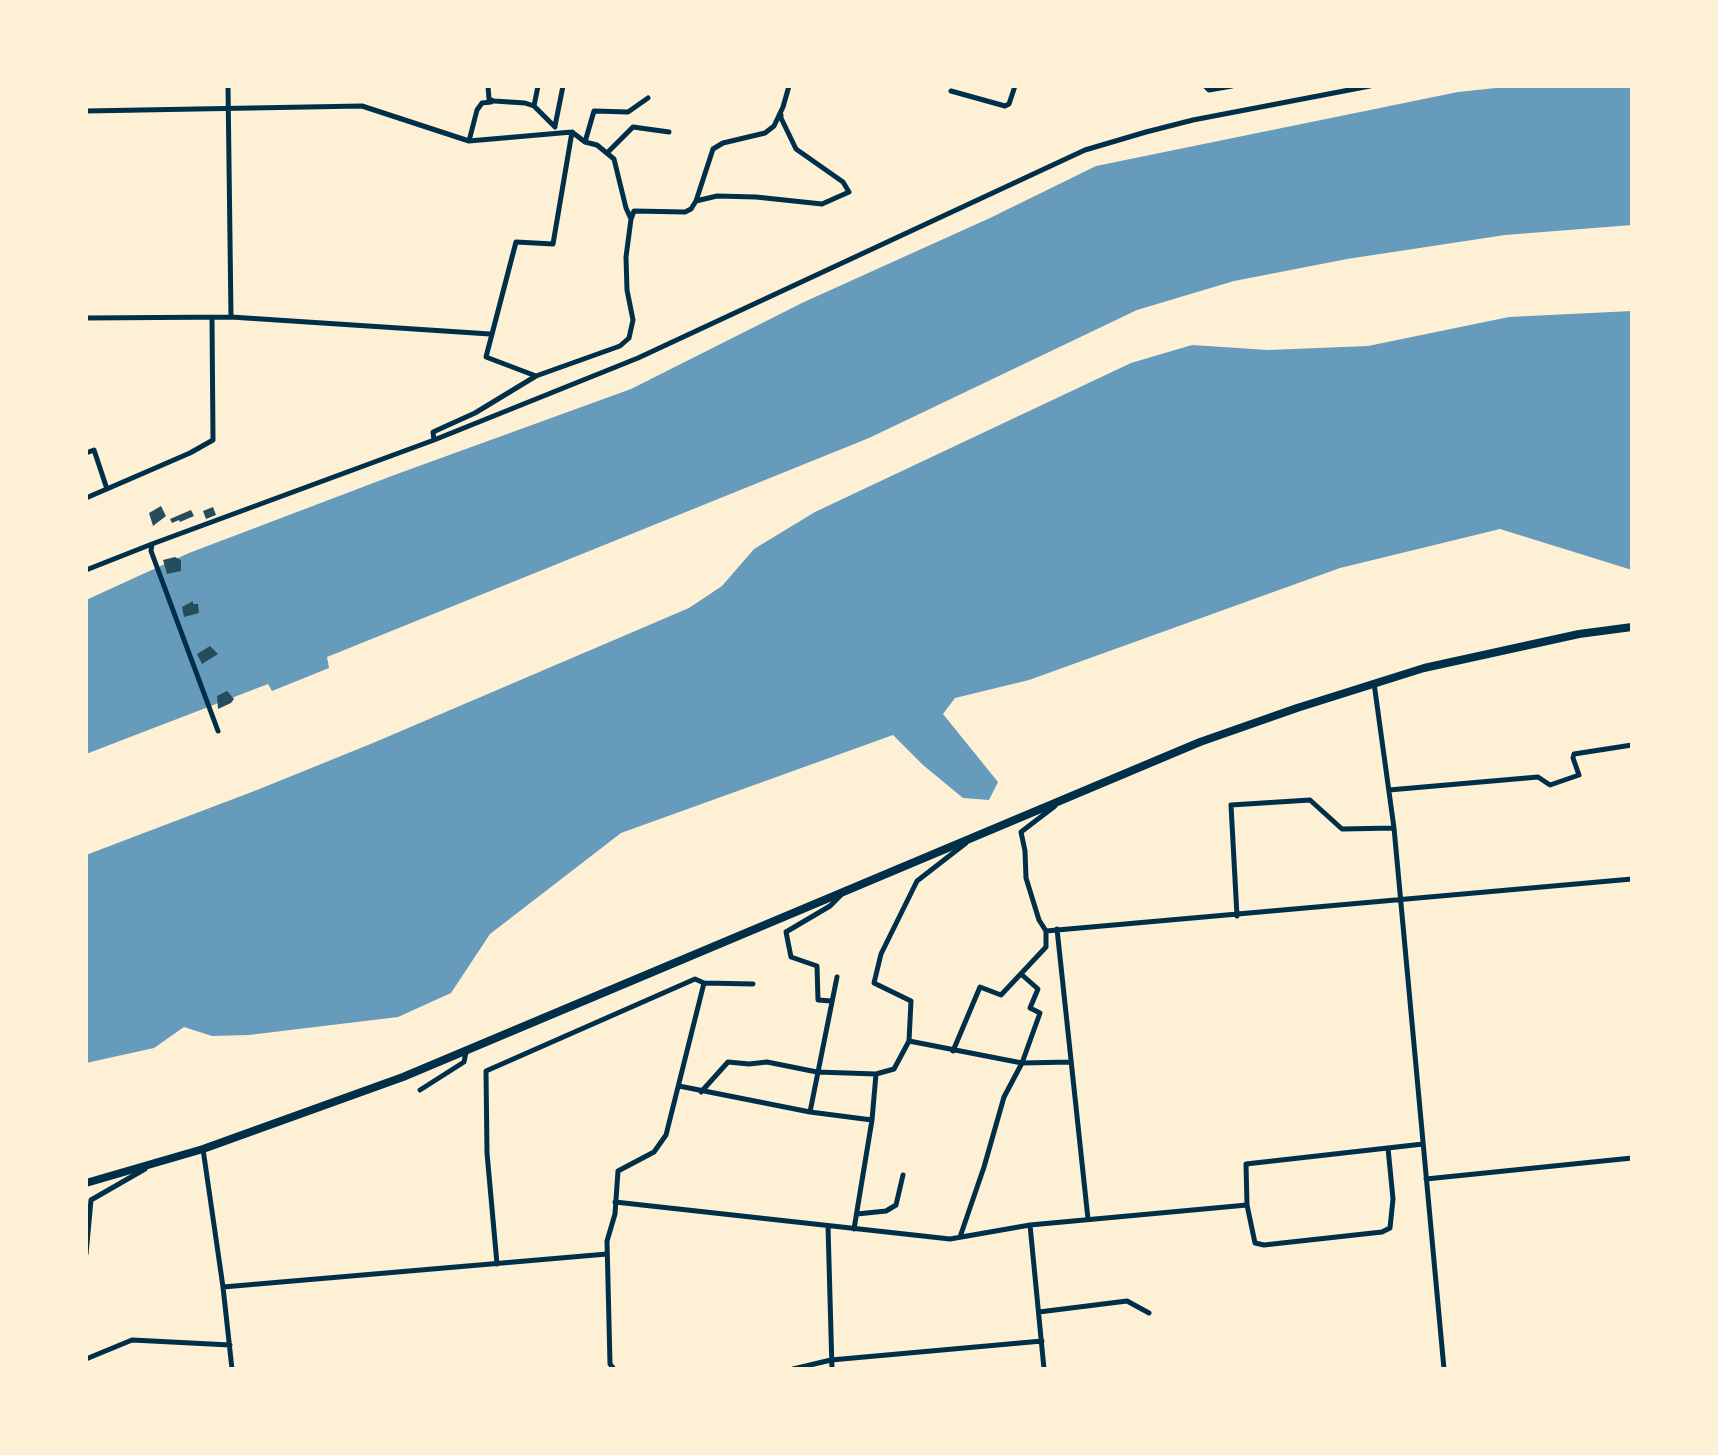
<!DOCTYPE html>
<style>
body{margin:0}
#map{position:relative;width:1718px;height:1455px;overflow:hidden;background:#fdf0d5;font-family:Manrope,sans-serif}
canvas{display:block}
.frame{position:absolute;inset:0;border:88px solid #fdf0d5;pointer-events:none}
</style>
<div id="map">
<canvas width="1718" height="1455"></canvas>
<div class="frame"></div>
</div>
<script>
const context = document.querySelector('canvas').getContext('2d');
context.lineJoin = 'round';
function fillPath(path, color) {
  context.fillStyle = color;
  context.fill(path, 'evenodd');
}
function poly(rows) {
  const path = new Path2D();
  for (const r of rows) {
    path.moveTo(r[0], r[1]);
    for (let i = 2; i < r.length; i += 2) path.lineTo(r[i], r[i + 1]);
  }
  return path;
}
function trace(path, color, width, dash) {
  context.strokeStyle = color;
  context.lineWidth = width;
  context.lineCap = dash ? 'butt' : 'round';
  context.setLineDash(dash || []);
  context.stroke(path);
}
fillPath(poly([
 [1515,86,1632,86,1632,225,1505,235,1347,259,1234,281,1137,310,869,438,327,657,329,668,272,691,268,684,86,754,86,600,189,553,397,474,631,389,804,302,990,218,1096,166,1458,92],
 [1632,311,1632,570,1500,529,1340,568,1029,680,955,698,943,714,998,782,989,800,963,798,923,765,893,735,621,833,490,934,451,993,398,1017,249,1035,212,1036,184,1027,154,1048,86,1063,86,855,257,790,373,743,689,608,722,586,754,549,815,512,1131,363,1192,345,1268,350,1368,346,1509,317]
]), '#669bbc');
fillPath(poly([
 [161,506,166,516,153,526,149,513],
 [213,507,216,515,206,519,203,511],
 [191,510,194,516,180,522,179,520,172,523,170,519],
 [175,557,181,560,181,571,167,574,163,560],
 [193,601,193,604,198,604,199,613,184,617,182,607],
 [210,646,218,654,202,664,197,654],
 [227,691,234,699,231,703,218,709,217,696]
]), '#264d5e');
trace(poly([
 [228,86,231,317],
 [488,86,489,99,494,101,525,103,534,106],
 [538,86,534,106,555,127],
 [1205,86,1209,90,1232,86],
 [951,91,1005,106,1009,104,1015,86],
 [86,111,362,106,469,141,572,132,585,142,597,145,614,159,626,208,631,219],
 [555,126,563,86],
 [469,141,477,110,482,103,491,102],
 [585,142,594,111,628,112,648,98],
 [607,153,633,127,669,132],
 [696,201,717,196,756,197,822,204,849,192,843,182,796,149,781,118,781,115],
 [86,318,231,317,490,334],
 [536,376,486,357,516,242,553,244,572,132],
 [434,440,638,358,1085,150,1146,132,1193,120,1370,86],
 [86,453,94,450,107,489],
 [86,498,190,453,213,440,212,318],
 [86,570,152,544],
 [1374,683,1394,828,1444,1369],
 [218,731,151,551,152,544,434,440,433,432,475,413,536,376,620,346,629,338,633,320,627,290,626,257,631,219,634,211,685,212,691,209,696,201,713,149,723,143,765,133,774,126,783,107,789,86],
 [1389,790,1538,777,1550,785,1579,775,1573,758,1574,754,1632,745],
 [1237,916,1231,805,1310,800,1342,829,1394,828],
 [1057,929,1088,1219],
 [1046,931,1632,879],
 [704,983,753,984],
 [831,1001,818,1000,817,966,791,957,786,932,830,906,841,895],
 [909,1041,1022,1063,1071,1062],
 [953,1051,980,987,1001,995,1046,947,1046,931,1039,920,1026,878,1025,851,1021,832,1055,806],
 [679,1086,810,1112,872,1120],
 [420,1090,464,1062,466,1052],
 [701,1092,728,1062,749,1064,767,1062,817,1072,876,1074,894,1069,909,1041,911,1001,874,983,881,954,917,881,966,843],
 [810,1112,837,977],
 [1388,1148,1393,1199,1390,1228,1382,1232,1264,1245,1255,1243,1247,1205,1246,1164,1423,1144],
 [203,1149,223,1287,232,1369],
 [1426,1179,1632,1158],
 [615,1202,950,1239,1030,1225,1247,1205],
 [857,1214,886,1211,896,1205,903,1175],
 [1030,1225,1044,1369],
 [828,1226,832,1369],
 [854,1229,872,1120,876,1074],
 [960,1237,984,1167,1004,1097,1022,1063,1040,1013,1030,1008,1038,989,1021,974],
 [86,1254,91,1200,145,1169],
 [497,1264,487,1153,486,1071,695,979,704,983,666,1135,654,1152,618,1171,615,1214,607,1241,610,1364,614,1369],
 [223,1287,607,1254],
 [1039,1312,1127,1301,1149,1313],
 [86,1359,132,1340,230,1345],
 [793,1369,831,1360,1042,1341]
]), '#003049', 5);
trace(poly([
 [86,1183,203,1149,403,1077,1200,742,1297,708,1424,668,1579,634,1632,627]
]), '#003049', 8);
</script>
